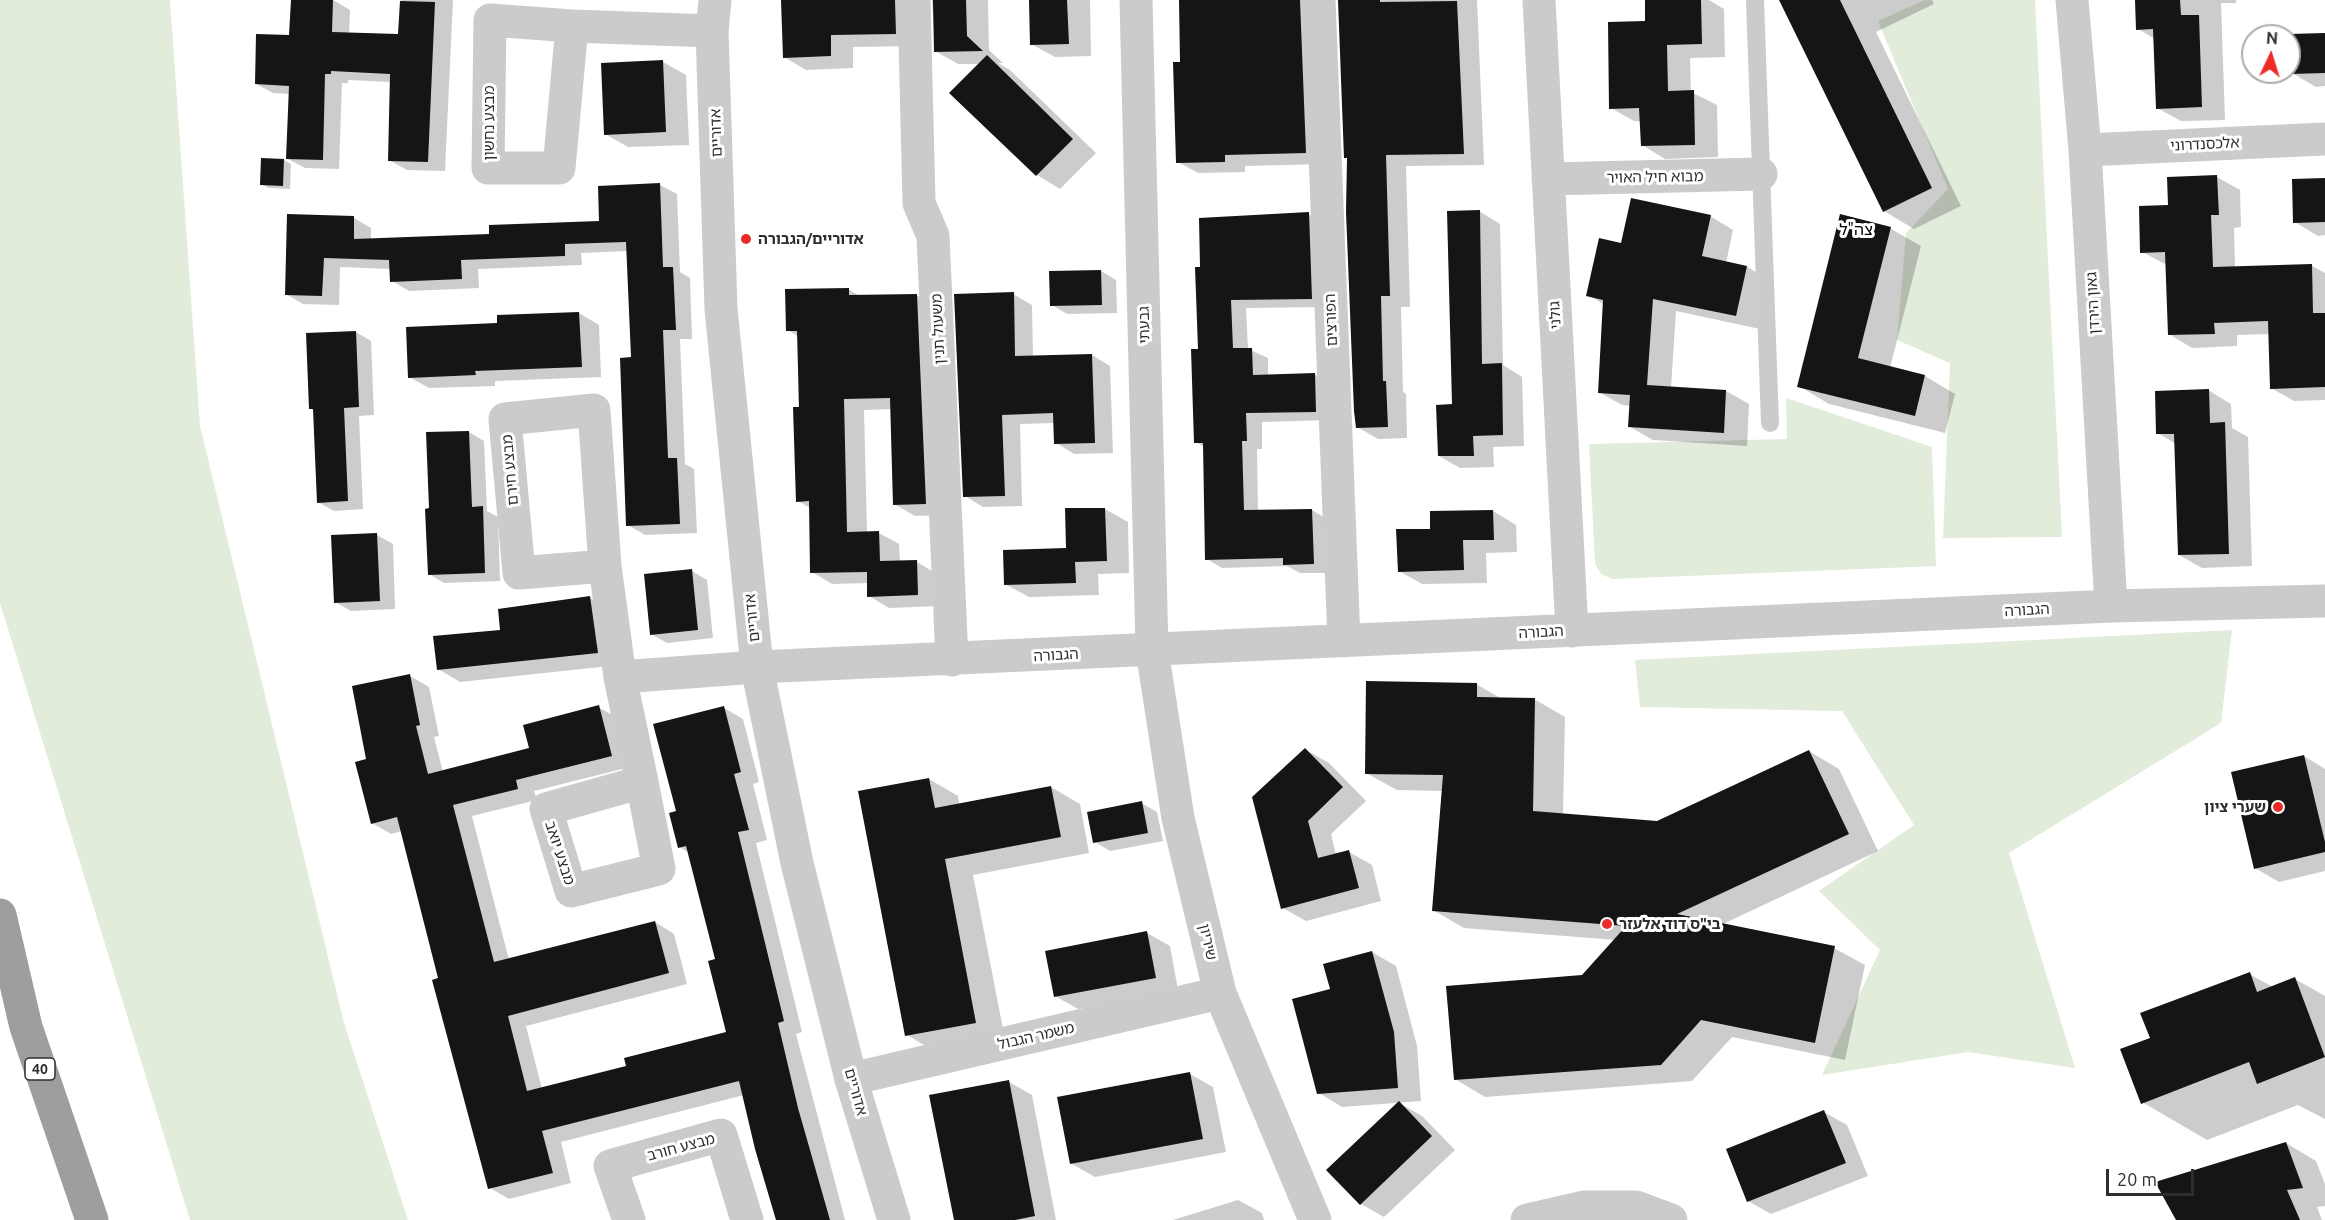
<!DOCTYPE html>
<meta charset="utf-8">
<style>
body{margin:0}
#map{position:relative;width:2325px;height:1220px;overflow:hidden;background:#fff;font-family:Ubuntu,sans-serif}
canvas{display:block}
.north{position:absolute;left:2241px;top:24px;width:60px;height:60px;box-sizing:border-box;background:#fff;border:2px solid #ababab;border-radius:50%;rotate:4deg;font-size:16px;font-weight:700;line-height:24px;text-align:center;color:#2e2e2e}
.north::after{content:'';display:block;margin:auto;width:21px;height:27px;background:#ed2c28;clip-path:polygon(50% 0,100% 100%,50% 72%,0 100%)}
.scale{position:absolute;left:2106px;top:1169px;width:88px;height:27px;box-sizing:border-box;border:3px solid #2e2e2e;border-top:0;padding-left:8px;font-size:18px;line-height:21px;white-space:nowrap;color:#2e2e2e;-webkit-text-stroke:4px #fff;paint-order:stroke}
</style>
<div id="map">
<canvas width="2325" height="1220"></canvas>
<div class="north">N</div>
<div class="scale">20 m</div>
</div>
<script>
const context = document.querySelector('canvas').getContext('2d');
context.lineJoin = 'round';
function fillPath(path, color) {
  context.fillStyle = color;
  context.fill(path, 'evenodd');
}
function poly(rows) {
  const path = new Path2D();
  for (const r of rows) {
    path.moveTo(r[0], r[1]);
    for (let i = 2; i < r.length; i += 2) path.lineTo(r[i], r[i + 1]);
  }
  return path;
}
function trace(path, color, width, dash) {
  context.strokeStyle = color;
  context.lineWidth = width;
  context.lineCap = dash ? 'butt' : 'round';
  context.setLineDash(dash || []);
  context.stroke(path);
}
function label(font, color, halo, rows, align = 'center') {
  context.font = font + ' Ubuntu,"Noto Sans Hebrew",sans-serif';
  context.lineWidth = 6;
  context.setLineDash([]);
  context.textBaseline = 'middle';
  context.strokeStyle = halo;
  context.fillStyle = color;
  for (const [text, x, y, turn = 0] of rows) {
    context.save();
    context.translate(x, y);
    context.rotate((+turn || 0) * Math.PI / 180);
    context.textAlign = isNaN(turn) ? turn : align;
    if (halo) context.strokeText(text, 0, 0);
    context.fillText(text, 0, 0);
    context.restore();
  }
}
fillPath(poly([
 [0,0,170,0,200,426,344,1023,408,1220,190,1220,0,603],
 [1925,0,2035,0,2062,537,1943,538,1950,363,1897,340,1906,233,1948,189,1878,21],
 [1786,398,1932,447,1936,566,1612,579,1601,574,1595,564,1589,444,1787,439],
 [2232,630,2221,723,2009,853,2075,1068,1968,1052,1822,1075,1880,950,1819,891,1914,825,1842,711,1640,707,1635,660]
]), '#e2ecdb');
fillPath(poly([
 [292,0,333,0,350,10,349,34,400,35,401,0,453,0,445,171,407,170,389,160,392,82,348,80,348,83,342,83,339,169,305,168,288,159,290,94,273,93,256,84,291,36],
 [782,0,923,0,918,46,853,47,853,68,806,70,784,57],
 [932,0,988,0,989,50,1003,63,998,63,1010,70,1096,153,1060,189,1037,175,951,93,980,64,958,64,935,51],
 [1030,0,1090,0,1091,56,1055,57,1031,44],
 [1180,0,1325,0,1326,164,1245,166,1245,172,1198,173,1178,162,1182,64],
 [1339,0,1477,0,1484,165,1406,166,1410,307,1401,307,1403,392,1406,394,1407,438,1378,439,1357,427,1348,159,1345,157],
 [1646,0,1709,0,1724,9,1725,57,1690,58,1691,92,1717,105,1718,157,1665,159,1642,145,1641,121,1634,121,1611,108,1647,23],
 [1781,0,1932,0,1934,4,1876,32,1961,206,1914,229,1884,211],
 [2137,0,2236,0,2236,3,2221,3,2225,120,2181,121,2157,108,2155,39,2138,29],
 [2325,34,2325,86,2316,87,2292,73],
 [663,62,686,75,689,145,628,147,605,134],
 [284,160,291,164,290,189,269,188,261,184],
 [2217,177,2240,190,2241,227,2234,228,2235,267,2311,265,2325,273,2325,400,2294,401,2271,388,2270,334,2237,335,2237,346,2192,348,2169,334,2167,265,2142,252,2169,207],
 [2325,179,2325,235,2318,236,2295,222],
 [660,185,677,194,680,272,690,278,692,339,680,339,685,464,694,469,697,533,645,535,628,525,633,359,628,251,581,253,582,265,478,269,479,288,409,291,392,281,391,269,340,267,339,305,303,304,286,294,289,216,354,218,371,228,371,240,491,235,601,222],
 [1479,211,1500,224,1503,365,1522,377,1524,446,1493,447,1494,467,1460,468,1439,456,1453,406],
 [1308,214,1324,223,1327,307,1246,308,1248,349,1268,358,1268,376,1314,374,1330,383,1331,420,1262,422,1262,449,1257,449,1258,512,1312,510,1327,519,1329,573,1300,573,1287,566,1222,568,1207,559,1204,447,1196,442,1199,350,1197,269],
 [1710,216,1733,230,1726,263,1747,267,1770,280,1760,329,1676,311,1671,388,1726,391,1749,404,1747,446,1653,440,1630,427,1631,406,1622,405,1599,392,1605,305,1588,295,1622,245],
 [1842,216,1891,229,1921,246,1890,368,1925,376,1955,394,1945,433,1829,404,1799,386],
 [1101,271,1116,280,1117,313,1067,314,1052,305],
 [848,289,861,297,916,295,937,307,946,515,915,516,894,504,892,409,864,410,867,533,879,533,899,544,900,562,917,562,937,574,938,606,889,608,869,596,868,583,832,584,812,572,810,508,798,501,799,337,788,330],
 [1013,294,1032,305,1033,357,1092,355,1110,366,1113,453,1074,454,1056,443,1055,423,1020,424,1022,506,983,507,965,496],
 [579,313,599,325,601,377,495,381,495,386,429,388,409,377,499,325],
 [356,332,371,341,374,415,359,416,363,509,334,511,318,502,315,411,310,408],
 [2208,390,2231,404,2232,428,2248,437,2252,566,2202,568,2179,555,2176,444,2158,433],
 [469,432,484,441,487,511,498,517,500,581,444,583,429,574,431,510],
 [1105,509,1128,522,1129,573,1098,574,1099,595,1029,597,1005,584,1067,550],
 [1493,511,1516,525,1517,552,1486,553,1487,583,1422,584,1399,571,1432,530,1431,513],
 [377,535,393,544,395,609,351,611,335,602],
 [692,571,707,580,713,638,667,643,651,634],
 [590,598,612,610,619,665,460,682,438,669,501,632],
 [410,676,429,687,439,736,434,737,443,772,531,749,598,707,618,718,630,767,534,791,537,800,472,816,509,960,655,922,674,934,687,984,526,1026,542,1089,628,1067,728,1033,717,960,690,853,679,847,677,812,724,708,743,719,759,782,753,784,767,840,756,843,802,1032,796,1034,845,1220,778,1220,744,1095,561,1142,571,1183,509,1199,490,1188,402,831,391,834,372,823,368,760],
 [1476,684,1502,699,1534,699,1565,717,1563,815,1658,823,1809,751,1839,769,1878,851,1721,925,1834,948,1865,965,1845,1060,1732,1037,1692,1081,1485,1097,1455,1079,1583,977,1616,940,1464,928,1433,910,1443,791,1397,790,1366,773],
 [1306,750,1329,763,1366,801,1331,834,1336,855,1349,852,1372,865,1381,901,1306,921,1283,908],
 [2304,756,2325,769,2325,871,2279,882,2255,868],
 [929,779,958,796,959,804,1051,787,1080,804,1089,853,973,875,1005,1039,936,1052,907,1035],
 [1141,803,1157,812,1163,841,1110,851,1095,842],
 [1147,933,1170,946,1178,990,1078,1009,1055,996],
 [1372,952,1396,966,1417,1046,1421,1101,1342,1107,1319,1093,1332,990],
 [2249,974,2273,987,2295,979,2325,996,2325,1119,2298,1105,2207,1140,2142,1102,2152,1039],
 [1190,1074,1213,1087,1226,1152,1095,1177,1072,1164],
 [1009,1082,1032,1095,1056,1220,955,1220],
 [1399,1103,1422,1116,1455,1150,1384,1217,1361,1204],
 [1824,1112,1847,1125,1868,1176,1771,1214,1748,1201],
 [2286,1143,2316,1161,2325,1184,2325,1206,2317,1207,2322,1220,2178,1220],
 [1238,1200,1262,1213,1264,1220,1173,1220]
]), '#0003');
fillPath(poly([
 [291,0,333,0,332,32,398,34,400,1,435,2,428,162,388,161,390,74,331,71,331,74,325,74,323,160,286,159,289,86,255,84,256,34,289,35],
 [781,0,895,0,896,34,831,35,831,56,783,58],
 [933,0,966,0,967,36,983,51,934,52],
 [1029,0,1067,0,1069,44,1030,45],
 [1179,0,1300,0,1306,153,1225,155,1225,162,1176,163,1173,62,1180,62],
 [1338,0,1380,0,1380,2,1457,1,1464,154,1386,155,1390,296,1381,296,1383,381,1386,381,1388,427,1356,428,1354,411,1346,212,1347,158,1344,158],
 [1645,0,1701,0,1702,44,1667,45,1668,91,1694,90,1695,145,1641,146,1639,108,1609,109,1608,22,1645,21],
 [1779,0,1840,0,1932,188,1883,212],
 [2135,0,2180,0,2181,15,2199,15,2202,107,2156,109,2153,29,2136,30],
 [2325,33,2325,73,2291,74,2289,34],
 [987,55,1073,139,1036,176,949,93],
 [663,60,666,132,604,135,601,63],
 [261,158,284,159,283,186,260,185],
 [2217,175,2219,215,2211,215,2213,267,2312,264,2313,313,2325,313,2325,387,2270,389,2268,321,2214,323,2215,334,2168,335,2165,252,2140,253,2139,206,2168,205,2167,177],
 [2325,178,2325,222,2293,223,2292,179],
 [660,183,663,267,673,267,676,330,663,330,668,458,677,458,680,524,626,526,620,358,631,357,626,242,565,244,565,256,461,260,462,279,390,282,389,260,324,258,322,296,285,295,287,214,354,216,354,239,489,234,489,225,599,221,598,186],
 [1631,198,1711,215,1702,256,1747,266,1736,316,1653,299,1647,385,1726,390,1724,433,1628,427,1630,395,1598,393,1603,300,1586,296,1599,238,1621,243],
 [1480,210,1482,364,1502,363,1503,435,1473,436,1474,456,1438,456,1436,405,1452,404,1447,211],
 [1309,212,1312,299,1231,300,1233,348,1252,348,1253,375,1315,373,1316,412,1246,413,1247,441,1242,441,1244,510,1312,509,1314,564,1283,565,1283,558,1205,560,1203,443,1194,443,1191,349,1198,349,1195,267,1200,267,1199,218],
 [1840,214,1891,227,1858,358,1925,375,1915,416,1797,387],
 [1101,270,1102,305,1050,306,1049,271],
 [849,288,849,295,917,294,926,504,893,505,890,398,844,399,847,532,879,531,880,561,917,560,918,595,867,597,867,572,810,573,809,501,796,502,793,407,799,407,797,331,786,331,785,289],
 [1014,292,1015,356,1092,354,1095,443,1054,444,1053,413,1002,415,1005,496,963,497,954,294],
 [579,312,582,367,475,371,476,375,408,378,406,327,497,323,497,315],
 [356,331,359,407,344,408,348,501,317,503,313,409,309,409,306,333],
 [2209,389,2210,423,2225,422,2229,554,2178,555,2174,434,2156,434,2155,391],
 [469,431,472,507,483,506,485,573,428,575,425,509,429,508,426,432],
 [1065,508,1105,508,1107,561,1075,562,1076,583,1004,585,1003,550,1066,548],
 [1493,510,1494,540,1463,540,1464,570,1398,572,1396,529,1430,529,1430,511],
 [377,533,380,601,334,603,331,535],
 [692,569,698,630,650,635,644,574],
 [590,596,598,653,437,670,433,636,500,630,498,609],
 [410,674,420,725,416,726,428,774,529,748,523,725,599,705,612,756,516,780,518,789,453,805,494,962,655,921,669,973,508,1016,527,1091,626,1066,624,1058,726,1032,708,961,715,959,686,846,678,848,669,813,676,811,653,724,724,706,741,772,734,774,749,830,738,832,784,1021,778,1023,798,1108,830,1220,776,1220,755,1149,739,1081,542,1131,553,1173,488,1189,432,980,438,978,397,817,371,824,355,762,366,759,352,686],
 [1366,681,1477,683,1477,697,1535,698,1533,811,1657,821,1809,750,1849,834,1677,914,1835,946,1815,1043,1701,1020,1661,1065,1454,1080,1446,986,1582,975,1626,926,1432,911,1443,775,1365,774],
 [1305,748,1343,787,1308,821,1318,858,1349,850,1359,888,1281,909,1252,797],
 [2304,755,2325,842,2325,852,2254,869,2231,772],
 [929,778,935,808,1051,786,1061,837,945,859,976,1023,905,1036,858,791],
 [1142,801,1148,833,1093,843,1087,812],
 [1147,931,1156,978,1054,997,1045,951],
 [1372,951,1394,1032,1398,1088,1317,1094,1292,999,1330,989,1323,964],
 [2250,972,2257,992,2295,977,2325,1057,2257,1084,2249,1062,2141,1104,2120,1049,2150,1038,2140,1013],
 [1190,1072,1203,1139,1070,1164,1057,1097],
 [1009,1080,1035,1216,1015,1220,954,1220,929,1095],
 [1399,1101,1432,1136,1360,1205,1326,1170],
 [1824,1110,1846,1163,1747,1202,1726,1149],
 [2286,1142,2303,1188,2287,1190,2300,1220,2176,1220,2155,1182]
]), '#151515');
trace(poly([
 [1755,0,1770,423]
]), '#cbcbcb', 18);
trace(poly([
 [914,0,919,203,933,236,952,660],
 [1136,0,1152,650,1178,818,1220,993,1315,1220],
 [1319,0,1344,641],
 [1539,0,1572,631],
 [2072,0,2085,150,2111,606],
 [572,26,559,168,488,168,490,20,572,26,712,31],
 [2085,150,2325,139],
 [1548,179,1761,174],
 [605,566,519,573,505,419,594,410,605,566,620,677,642,782,659,869,571,891,546,809,642,782],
 [620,677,757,667,2111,606,2325,601],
 [851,1079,1220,993],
 [629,1220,610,1166,721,1135,747,1220],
 [1527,1220,1584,1207,1636,1207,1671,1220]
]), '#cbcbcb', 33);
trace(poly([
 [715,0,712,31,721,309,757,667,797,863,851,1079,894,1220]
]), '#cbcbcb', 33);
trace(poly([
 [0,915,26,1027,92,1220]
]), '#9e9e9e', 33);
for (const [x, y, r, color] of [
 [746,239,6,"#ed2c28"],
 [2278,807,6,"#ed2c28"],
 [1607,924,6,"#ed2c28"]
]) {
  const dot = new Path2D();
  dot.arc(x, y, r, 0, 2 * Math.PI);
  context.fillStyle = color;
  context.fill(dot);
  trace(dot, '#fff', 2);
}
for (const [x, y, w] of [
 [40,1069,30]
]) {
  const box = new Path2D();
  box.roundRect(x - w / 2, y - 11, w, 22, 4.5);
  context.fillStyle = '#fff';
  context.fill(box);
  trace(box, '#2e2e2e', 1.5);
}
label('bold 14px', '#2e2e2e', null, [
 ["40",40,1069]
]);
label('15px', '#2e2e2e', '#fff', [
 ["מבצע נחשון",489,123,-90],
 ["אדוריים",716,133,-92],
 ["אלכסנדרוני",2205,144,-3],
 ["מבוא חיל האויר",1655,177,-1],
 ["גאון הירדן",2093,303,-93],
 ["גולני",1555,315,-93],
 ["הפורצים",1331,320,-92],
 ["גבעתי",1144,325,-91],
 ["משעול תנין",938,329,-93],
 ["מבצע חירם",510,470,-95],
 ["הגבורה",2027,610,-3],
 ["אדוריים",752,618,-96],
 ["הגבורה",1541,632,-3],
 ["הגבורה",1056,655,-3],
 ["מבצע יואב",560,853,72],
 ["שיריון",1208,942,77],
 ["משמר הגבול",1036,1036,-13],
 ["אדוריים",856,1092,74],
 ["מבצע חורב",681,1147,-15]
]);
label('bold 15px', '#2e2e2e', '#fff', [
 ["אדוריים/הגבורה",758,239],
 ["שערי ציון",2266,807,"right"],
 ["בי\"ס דוד אלעזר",1619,924]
], 'left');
label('16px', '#000', '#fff', [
 ["צה\"ל",1856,230]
]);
</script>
